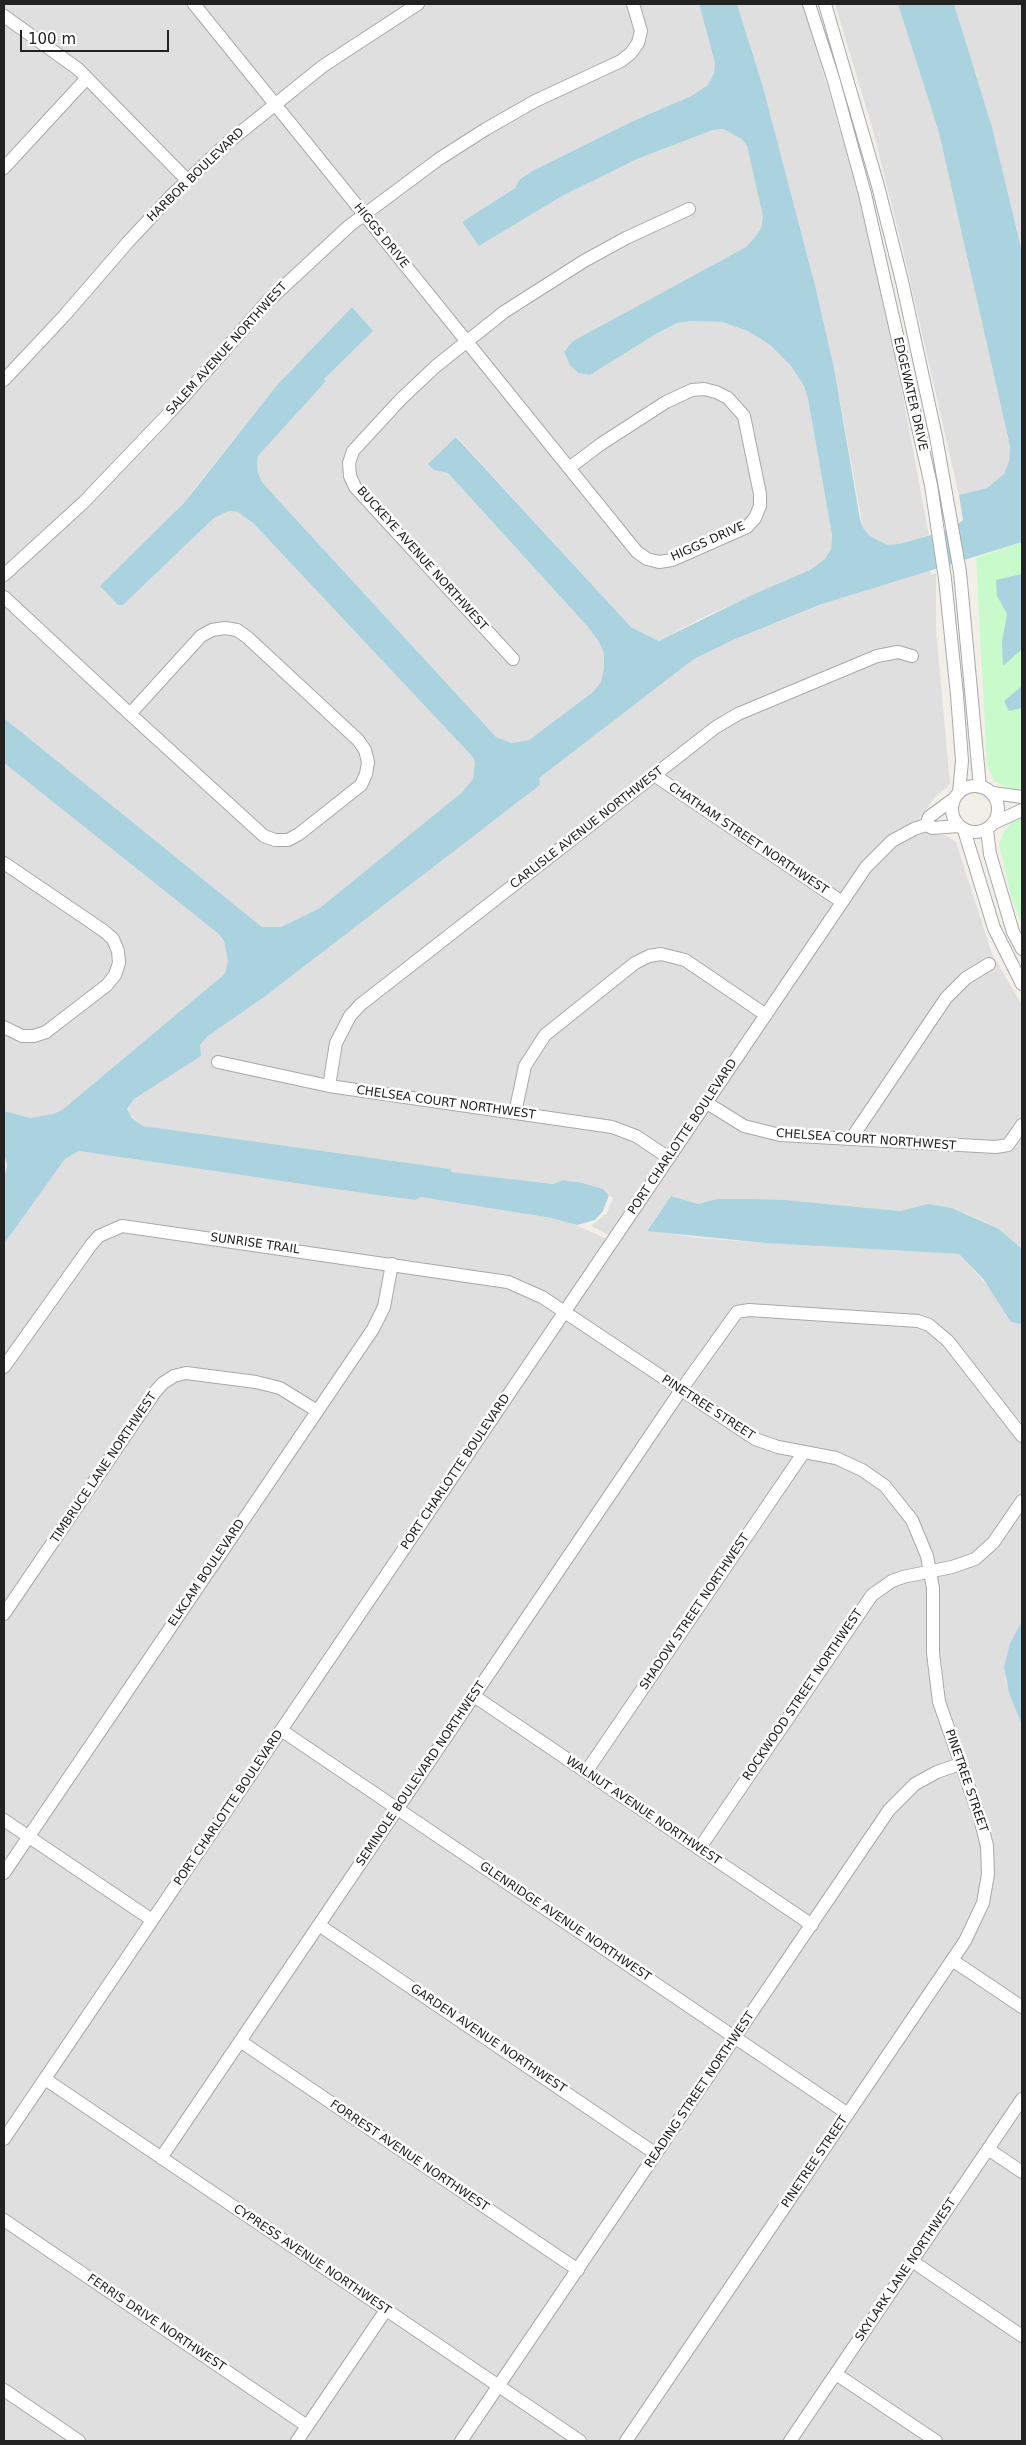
<!DOCTYPE html>
<style>
body{margin:0}
#map{position:relative;width:1026px;height:2445px;overflow:hidden;background:#f2efe9;font-family:"DejaVu Sans",sans-serif}
canvas{display:block}
.frame{position:absolute;inset:0;border:5px solid #222;pointer-events:none}
.scale{position:absolute;left:20px;top:30px;width:149px;height:22px;box-sizing:border-box;border:2px solid #222;border-top:0;padding-left:6px;font-size:15px;line-height:18px;white-space:nowrap;color:#222;-webkit-text-stroke:4px #fff;paint-order:stroke}
</style>
<div id="map">
<canvas width="1026" height="2445"></canvas>
<div class="frame"></div>
<div class="scale">100 m</div>
</div>
<script>
const context = document.querySelector('canvas').getContext('2d');
context.lineJoin = 'round';
function fillPath(path, color) {
  context.fillStyle = color;
  context.fill(path, 'evenodd');
}
function poly(rows) {
  const path = new Path2D();
  for (const r of rows) {
    if (r.length === 3) {
      path.moveTo(r[0] + r[2], r[1]);
      path.arc(r[0], r[1], r[2], 0, 2 * Math.PI);
      continue;
    }
    path.moveTo(r[0], r[1]);
    for (let i = 2; i < r.length; i += 2) path.lineTo(r[i], r[i + 1]);
  }
  return path;
}
function trace(path, color, width, dash) {
  context.strokeStyle = color;
  context.lineWidth = width;
  context.lineCap = dash ? 'butt' : 'round';
  context.setLineDash(dash || []);
  context.stroke(path);
}
function label(font, color, halo, rows, align = 'center') {
  context.font = font + ' "DejaVu Sans",sans-serif';
  context.lineWidth = 5;
  context.setLineDash([]);
  context.textBaseline = 'middle';
  context.strokeStyle = halo;
  context.fillStyle = color;
  for (const [text, x, y, turn = 0] of rows) {
    context.save();
    context.translate(x, y);
    context.rotate((+turn || 0) * Math.PI / 180);
    context.textAlign = isNaN(turn) ? turn : align;
    if (halo) context.strokeText(text, 0, 0);
    context.fillText(text, 0, 0);
    context.restore();
  }
}
fillPath(poly([
 [4,4,699,4,715,63,714,73,708,85,691,96,631,122,534,170,520,179,515,188,462,222,479,246,562,196,637,159,713,130,723,129,743,139,747,146,763,217,761,228,755,237,746,247,573,341,566,358,578,373,590,375,656,334,677,323,691,321,722,322,748,331,770,345,791,366,804,386,808,399,832,535,831,549,826,559,810,570,706,616,659,641,631,627,457,437,435,470,448,473,588,627,599,642,604,654,604,668,601,682,593,692,529,740,512,743,496,737,291,514,262,482,258,473,256,464,258,456,325,381,324,379,372,331,352,307,277,385,194,489,123,605,214,518,229,511,238,512,247,517,449,731,472,756,475,762,475,770,473,779,461,793,321,908,281,927,262,927,4,718],
 [737,4,803,4,856,185,894,350,929,535,898,544,888,545,870,536,863,528,834,368,816,289,763,87],
 [835,4,898,4,939,133,1010,446,1009,461,1004,474,987,488,959,495,903,250,873,130],
 [954,4,1022,4,1022,252,992,127],
 [930,570,931,575,936,573,936,629,950,784,935,797,917,822,889,836,879,844,862,864,840,895,830,902,834,904,609,1235,591,1226,607,1213,613,1198,603,1189,583,1183,563,1180,553,1184,451,1172,451,1169,208,1136,143,1126,128,1113,129,1104,134,1099,199,1050,200,1045,208,1036,540,785,538,778,694,659,733,640,819,605],
 [4,763,220,935,224,941,228,961,225,973,221,977,62,1110,53,1114,31,1118,4,1111],
 [929,832,947,836,956,842,992,954,1022,1005,1022,1249,999,1229,977,1218,952,1208,928,1204,900,1211,785,1200,717,1199,698,1204,671,1196,647,1230,699,1238,765,1243,959,1254,1022,1324,1022,1621,1010,1643,1005,1680,1022,1725,1022,2441,4,2441,4,2150,863,880,887,854,907,839],
 [79,1151,376,1195,416,1200,420,1197,552,1218,564,1220,607,1239,4,2128,4,1244,65,1159]
]), '#e0dfdf');
fillPath(poly([
 [1022,542,1022,791,1010,789,994,781,987,765,976,558],
 [1022,815,1022,924,1011,897,999,843,1005,830,1016,817]
]), '#c8facc');
fillPath(poly([
 [699,4,737,4,763,87,816,289,834,368,860,519,863,528,870,536,888,545,898,544,949,530,958,524,963,520,959,495,987,488,1004,474,1009,461,1010,446,939,133,898,4,954,4,992,127,1022,252,1022,542,819,605,733,640,694,659,539,778,540,785,264,997,208,1036,200,1045,201,1056,134,1099,127,1109,132,1118,143,1126,451,1169,451,1172,553,1184,563,1180,583,1183,603,1189,609,1195,603,1211,595,1220,577,1225,552,1218,420,1197,416,1200,376,1195,79,1151,65,1159,4,1244,4,1179,7,1166,4,1152,4,1111,31,1118,53,1114,62,1110,221,977,225,973,228,961,224,941,220,935,4,763,4,718,262,927,281,927,320,908,461,793,473,779,475,762,472,756,253,523,238,512,229,511,214,518,123,605,118,605,100,586,184,503,277,385,352,307,373,331,324,379,326,381,258,456,257,464,258,473,262,482,291,514,496,737,512,743,529,740,593,692,601,682,604,668,604,654,599,642,588,627,448,473,434,470,428,464,456,437,631,627,659,641,752,595,810,570,825,559,831,549,832,535,808,399,804,386,791,366,770,345,748,331,722,322,691,321,677,323,656,334,590,375,578,373,570,365,564,352,573,341,746,247,755,237,761,228,763,217,747,146,742,139,723,129,713,130,637,159,562,196,479,246,462,222,515,188,520,179,534,170,631,122,691,96,708,85,714,73,715,63],
 [1022,574,1022,649,1003,666,1002,642,1007,614,997,596,996,580],
 [1022,686,1022,708,1009,711,1004,701],
 [671,1196,698,1204,717,1199,755,1199,785,1200,900,1211,928,1204,952,1208,999,1229,1022,1249,1022,1324,1011,1322,984,1280,959,1254,765,1243,647,1231],
 [1022,1621,1022,1725,1009,1693,1004,1667,1010,1643]
]), '#aad3df');
const minor = poly([
 [194,4,569,468],
 [809,4,833,78,865,194,931,485,945,579,957,695,962,761,959,792],
 [825,4,878,186,902,281,936,437,960,572,980,787],
 [4,16,78,69,187,180],
 [4,168,87,78],
 [4,380,64,316,128,242,172,195,226,144,323,66,418,4],
 [704,389,716,392,728,398,744,416,760,494,760,506,755,518,747,527,672,560,659,562,647,559,637,552,569,468,601,444,666,402,692,390,704,389],
 [4,575,84,502,171,411,267,302,349,226,439,159,486,129,535,101,621,61,631,53,638,43,641,31,633,4],
 [4,597,130,714],
 [225,628,237,630,247,637,358,740,365,750,368,762,366,774,361,785,299,834,288,840,275,840,264,836,130,714,201,636,212,630,225,628],
 [513,659,355,487,350,476,349,463,353,451,401,399,436,366,504,312,584,261,626,238,689,209],
 [654,775,842,902],
 [975,809,23],
 [993,793,1022,797],
 [996,822,1022,810],
 [926,825,929,817,955,798],
 [964,830,994,928,1022,984],
 [987,830,990,854,1013,932,1022,949],
 [4,863,104,931,113,939,118,951,119,963,115,975,107,985,46,1032,34,1036,22,1036,4,1027],
 [218,1062,329,1086,612,1127,636,1136,669,1158],
 [329,1086,336,1043,350,1016,360,1005,716,727,738,714,877,656,898,652,912,656],
 [707,1103,744,1126,780,1135,996,1147,1008,1145,1022,1125],
 [515,1113,525,1066,545,1035,635,963,649,956,661,954,685,960,766,1015],
 [851,1139,946,998,966,978,989,964],
 [4,1367,91,1245,99,1236,122,1226,508,1282,542,1297,755,1439,778,1447,836,1458,862,1470,885,1486,912,1520,927,1556,933,1588,933,1653,939,1702,980,1818,987,1846,988,1874,983,1903,965,1941,626,2441],
 [4,1614,155,1392,163,1383,174,1376,186,1373,256,1382,280,1388,317,1411],
 [474,1696,812,1925],
 [281,1730,848,2114],
 [586,1772,804,1452],
 [4,1820,152,1920],
 [699,1849,872,1595,892,1581,903,1577,952,1567,975,1559,993,1543,1022,1501],
 [4,1873,373,1329,384,1307,392,1264],
 [319,1925,656,2154],
 [952,1960,1022,2007],
 [240,2041,578,2270],
 [45,2079,580,2441],
 [4,2139,866,867,892,841,914,829,926,825,932,828,959,826],
 [988,2149,1022,2172],
 [161,2158,681,1390,737,1312,749,1310,918,1321,929,1325,948,1341,1022,1436],
 [4,2220,307,2426],
 [912,2261,1022,2336],
 [836,2374,936,2441],
 [4,2390,79,2441],
 [297,2441,386,2310],
 [461,2441,889,1810,915,1784,937,1772,960,1764],
 [790,2441,1022,2099]
]);
trace(minor, '#a9a9a9', 14);
trace(minor, '#fff', 12);
label('12px', '#222', '#fff', [
 ["HARBOR BOULEVARD",196,175,-44],
 ["HIGGS DRIVE",381,236,51],
 ["SALEM AVENUE NORTHWEST",227,349,-48],
 ["EDGEWATER DRIVE",910,394,77],
 ["HIGGS DRIVE",708,542,-24],
 ["BUCKEYE AVENUE NORTHWEST",422,559,48],
 ["CARLISLE AVENUE NORTHWEST",587,828,-38],
 ["CHATHAM STREET NORTHWEST",748,839,34],
 ["CHELSEA COURT NORTHWEST",446,1103,8],
 ["PORT CHARLOTTE BOULEVARD",683,1137,-56],
 ["CHELSEA COURT NORTHWEST",866,1140,4],
 ["SUNRISE TRAIL",255,1244,8],
 ["PINETREE STREET",708,1408,33],
 ["TIMBRUCE LANE NORTHWEST",104,1468,-56],
 ["PORT CHARLOTTE BOULEVARD",456,1472,-56],
 ["ELKCAM BOULEVARD",207,1573,-56],
 ["SHADOW STREET NORTHWEST",695,1612,-56],
 ["ROCKWOOD STREET NORTHWEST",803,1695,-56],
 ["SEMINOLE BOULEVARD NORTHWEST",421,1774,-56],
 ["PINETREE STREET",966,1781,71],
 ["PORT CHARLOTTE BOULEVARD",229,1808,-56],
 ["WALNUT AVENUE NORTHWEST",643,1811,34],
 ["GLENRIDGE AVENUE NORTHWEST",565,1922,34],
 ["GARDEN AVENUE NORTHWEST",488,2039,34],
 ["READING STREET NORTHWEST",700,2090,-56],
 ["FORREST AVENUE NORTHWEST",409,2156,34],
 ["PINETREE STREET",815,2162,-56],
 ["CYPRESS AVENUE NORTHWEST",312,2260,34],
 ["SKYLARK LANE NORTHWEST",906,2270,-56],
 ["FERRIS DRIVE NORTHWEST",156,2323,34]
]);
</script>
